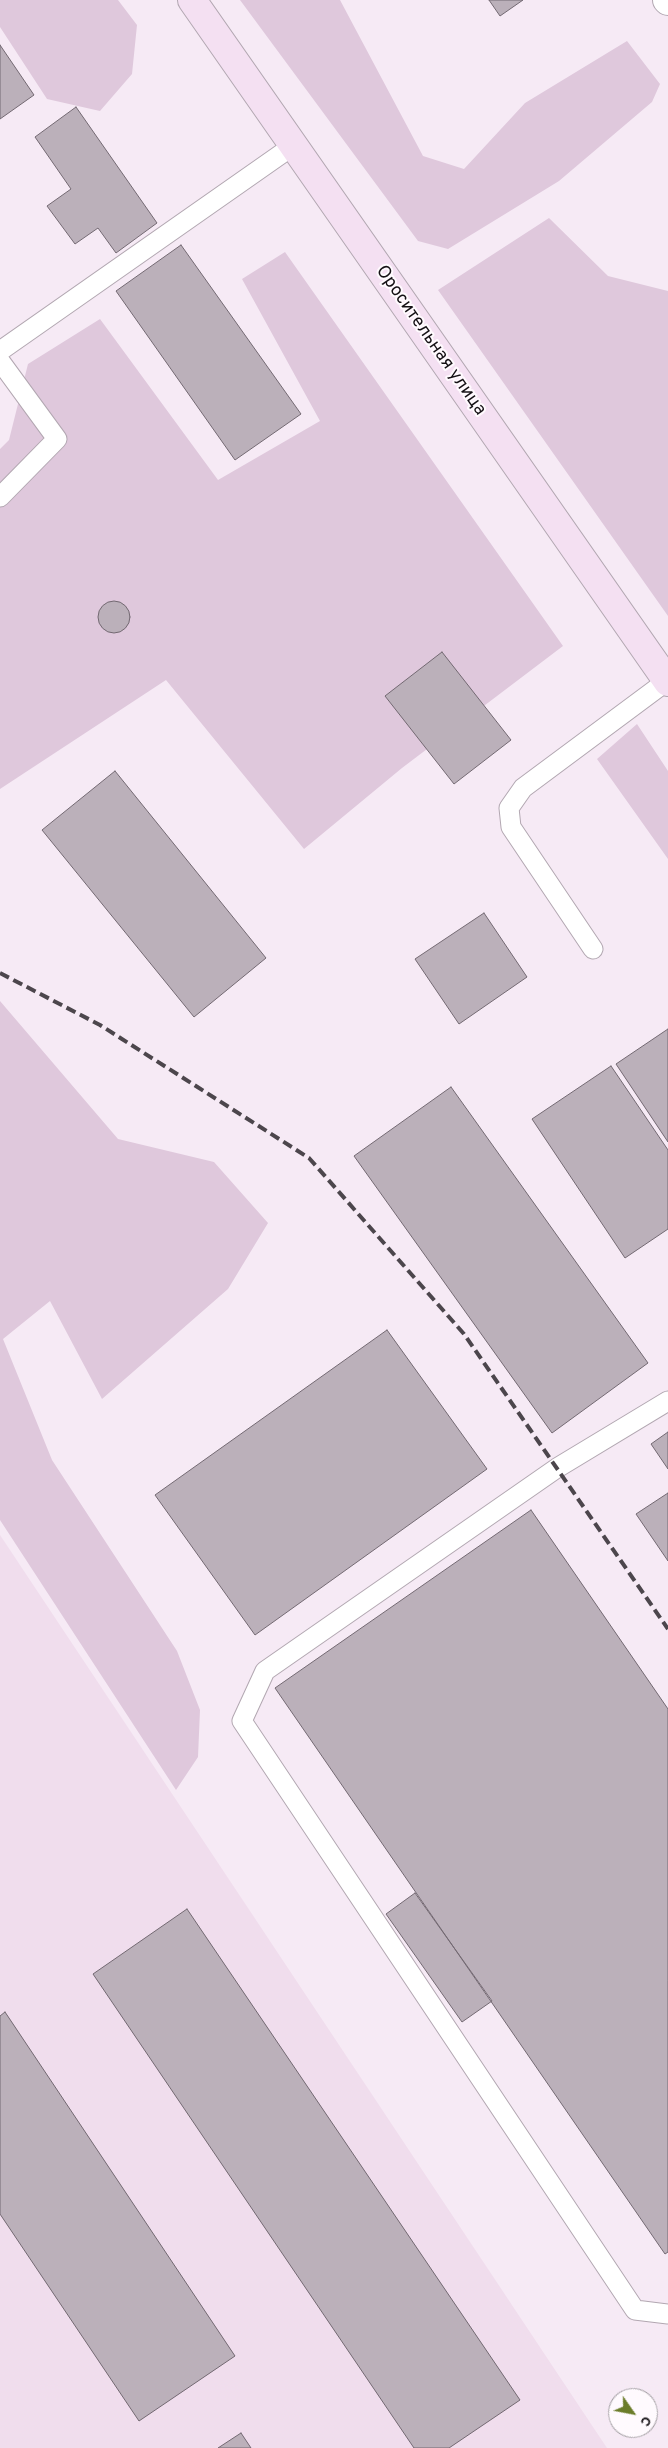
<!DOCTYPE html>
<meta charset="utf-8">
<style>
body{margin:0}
#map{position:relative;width:668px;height:2448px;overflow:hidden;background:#f6eaf5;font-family:Overpass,sans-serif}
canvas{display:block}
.north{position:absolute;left:608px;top:2388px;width:50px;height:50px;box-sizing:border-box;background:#fffafe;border:1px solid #a19da1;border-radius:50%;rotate:123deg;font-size:14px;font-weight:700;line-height:20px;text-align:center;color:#151115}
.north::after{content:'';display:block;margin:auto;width:18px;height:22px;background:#6b7c2a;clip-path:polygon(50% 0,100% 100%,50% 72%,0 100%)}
</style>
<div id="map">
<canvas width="668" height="2448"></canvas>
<div class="north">С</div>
</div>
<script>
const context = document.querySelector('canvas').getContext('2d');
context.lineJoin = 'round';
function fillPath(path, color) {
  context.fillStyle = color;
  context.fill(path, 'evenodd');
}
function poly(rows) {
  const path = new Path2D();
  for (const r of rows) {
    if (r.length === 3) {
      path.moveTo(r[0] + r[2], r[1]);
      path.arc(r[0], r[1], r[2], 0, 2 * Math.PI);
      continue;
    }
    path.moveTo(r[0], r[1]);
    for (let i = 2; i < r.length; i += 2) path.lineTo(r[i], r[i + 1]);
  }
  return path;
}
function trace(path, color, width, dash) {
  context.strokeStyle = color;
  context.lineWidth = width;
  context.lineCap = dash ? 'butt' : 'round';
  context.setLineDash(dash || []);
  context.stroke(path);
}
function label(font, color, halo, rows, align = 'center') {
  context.font = font + ' Overpass,sans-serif';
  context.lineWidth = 4;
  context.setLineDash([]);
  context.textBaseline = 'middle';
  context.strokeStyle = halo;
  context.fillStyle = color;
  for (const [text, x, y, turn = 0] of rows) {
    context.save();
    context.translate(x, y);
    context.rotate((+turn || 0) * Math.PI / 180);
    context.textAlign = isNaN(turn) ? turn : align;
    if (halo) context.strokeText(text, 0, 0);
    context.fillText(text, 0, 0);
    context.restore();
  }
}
fillPath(poly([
 [0,1535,607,2448,0,2448]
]), '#f0dded');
fillPath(poly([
 [0,0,118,0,137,25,132,74,100,111,47,99,0,27],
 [240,0,340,0,423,156,464,169,525,103,627,41,660,84,652,102,559,181,448,249,418,241],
 [549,218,608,276,668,291,668,616,438,290],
 [285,252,563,646,402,768,304,849,166,680,0,789,0,449,9,440,28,364,100,319,218,480,320,421,242,279],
 [637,724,668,771,668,859,597,759],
 [0,1001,118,1139,214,1162,268,1223,228,1289,102,1399,50,1301,3,1339,52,1460,177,1651,200,1710,198,1757,176,1790,0,1520]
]), '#dfc8dc');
const building = poly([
 [489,0,523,0,500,16,489,0],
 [0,45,34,95,0,119,0,45],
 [76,107,157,223,116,253,98,228,75,244,47,206,71,189,35,137,76,107],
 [181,245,301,414,235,460,116,291,181,245],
 [114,617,16],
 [442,652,511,740,454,784,385,696,442,652],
 [115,771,266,958,194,1017,42,830,115,771],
 [484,913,527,977,459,1024,415,959,484,913],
 [668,1029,668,1142,616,1064,668,1029],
 [611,1066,668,1150,668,1229,625,1258,532,1119,611,1066],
 [451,1087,648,1363,552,1433,354,1156,451,1087],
 [387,1330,487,1469,255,1635,155,1495,387,1330],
 [668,1432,668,1469,651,1444,668,1432],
 [668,1493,668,1561,636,1514,668,1493],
 [531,1510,668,1709,668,2252,665,2254,275,1688,531,1510],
 [415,1893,492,2001,462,2022,386,1914,415,1893],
 [187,1909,520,2400,449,2448,414,2448,93,1974,187,1909],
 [5,2012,235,2356,139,2421,0,2214,0,2016,5,2012],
 [241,2433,251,2448,218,2448,241,2433]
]);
fillPath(building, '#bbb0ba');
trace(building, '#736972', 1);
const lane = poly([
 [0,351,294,145],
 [0,361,57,439,0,497],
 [593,949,511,827,509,808,523,788,667,681],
 [668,1401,557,1468,265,1671,242,1721,635,2310,668,2314]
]);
const street = poly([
 [667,0,668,1]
]);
const secondary = poly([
 [192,0,668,682]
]);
trace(lane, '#b2a7b1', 21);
trace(street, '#b2a7b1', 30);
trace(secondary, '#b2a7b1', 30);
trace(lane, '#fff', 19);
trace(street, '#fff', 28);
trace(secondary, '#f4e0f2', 28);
trace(poly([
 [0,973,100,1025,309,1158,464,1334,668,1629]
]), '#4c464c', 4, [10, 5]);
label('18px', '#151115', '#fffafe', [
 ["Оросительная улица",430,341,55]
]);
</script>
